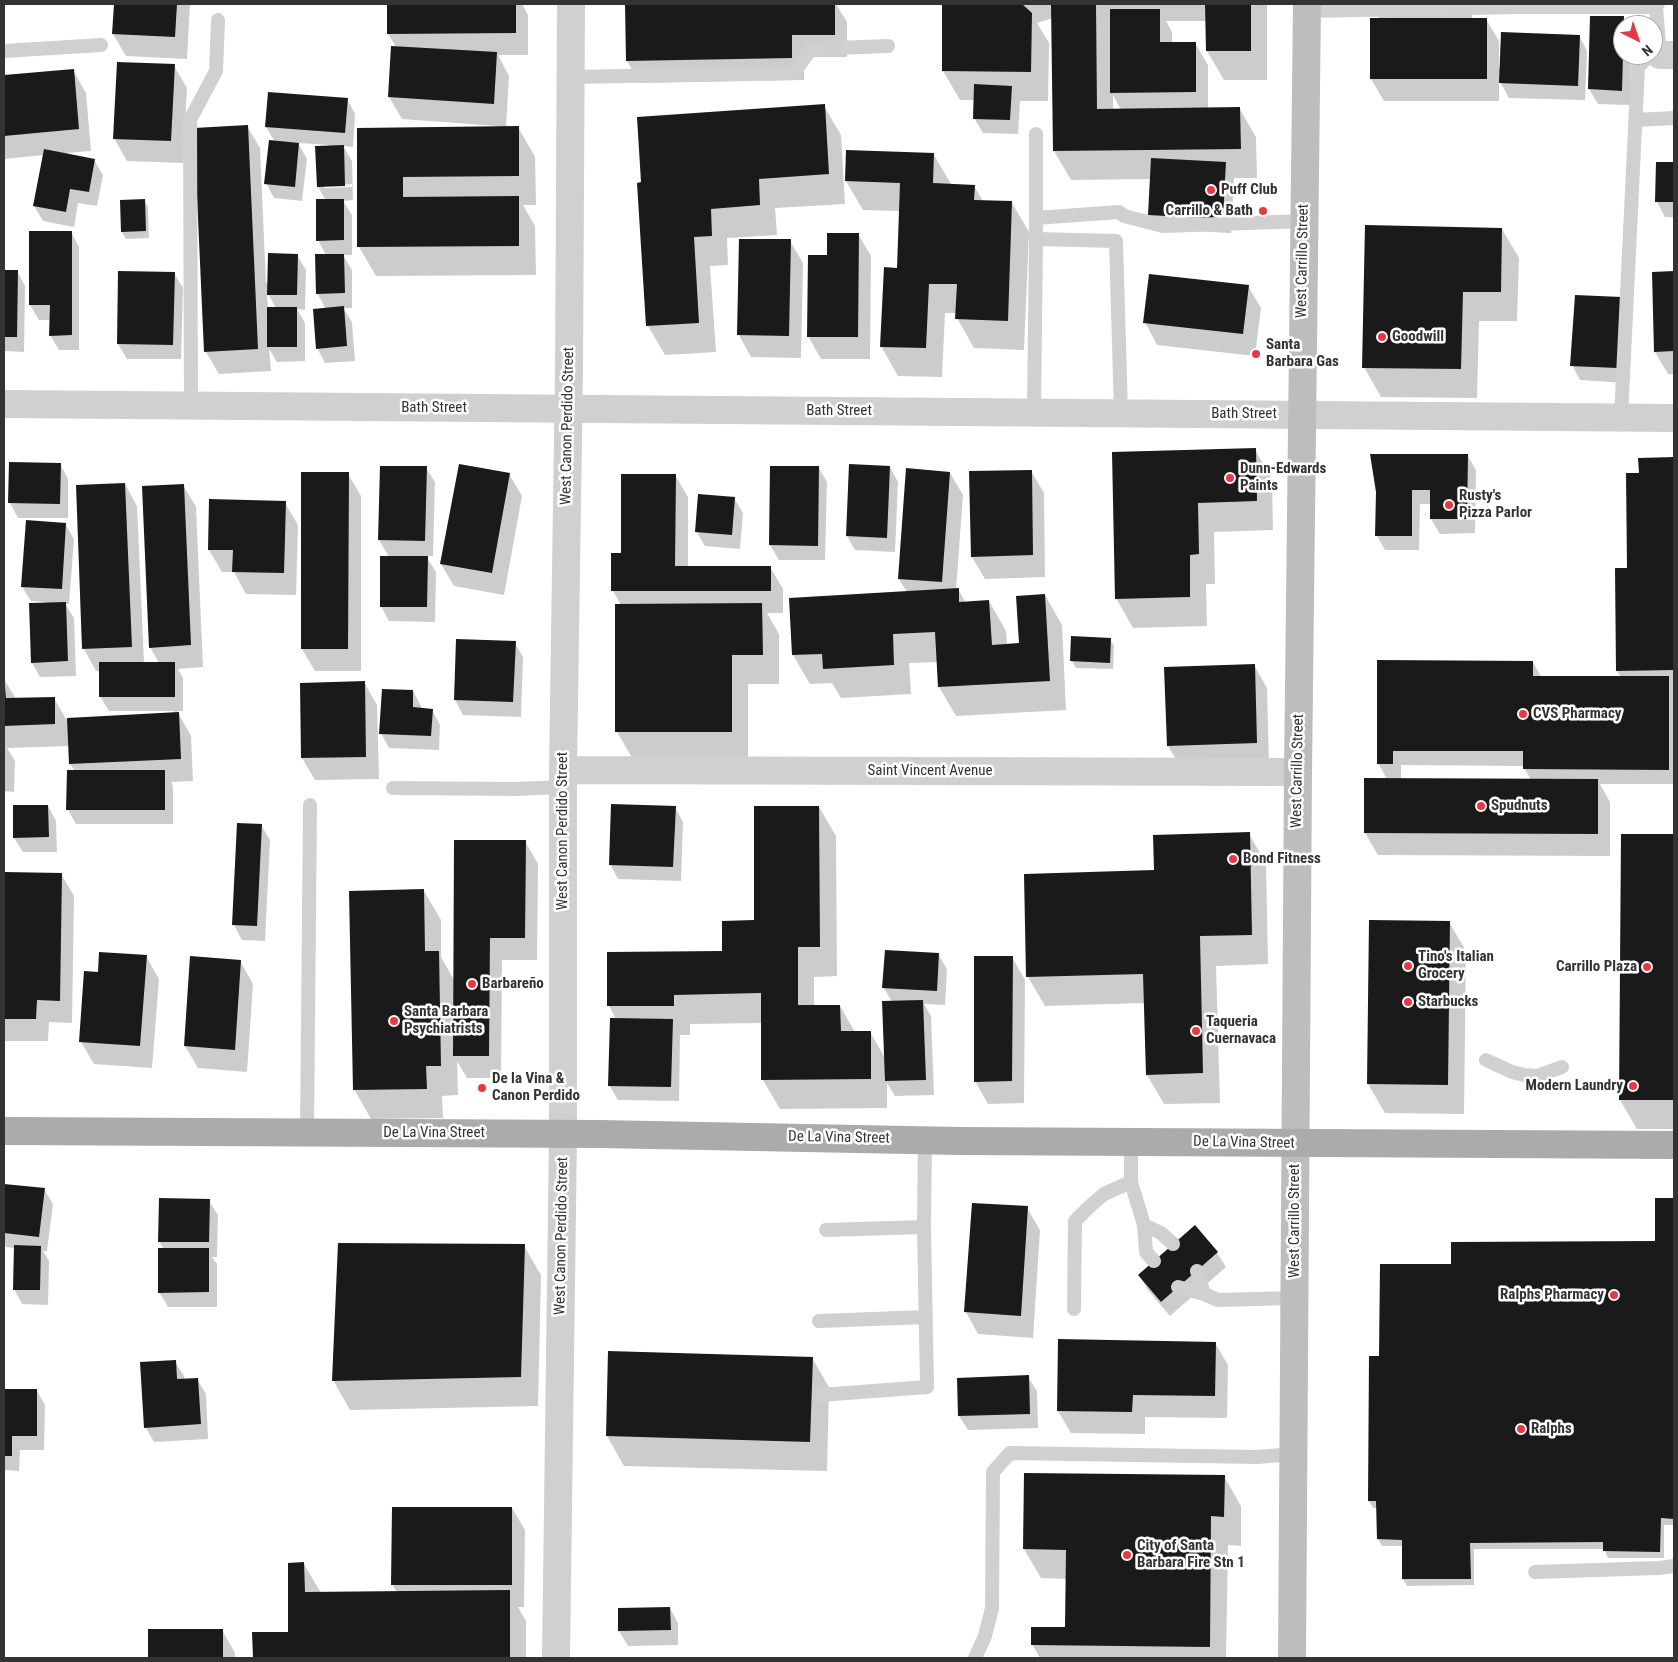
<!DOCTYPE html>
<meta charset="utf-8">
<style>
body{margin:0}
#map{position:relative;width:1678px;height:1662px;overflow:hidden;background:#fff;font-family:"Roboto Condensed",sans-serif}
canvas{display:block}
.frame{position:absolute;inset:0;border:5px solid #333;pointer-events:none}
.north{position:absolute;left:1613px;top:15px;width:50px;height:50px;box-sizing:border-box;background:#fff;border:1px solid #adadad;border-radius:50%;rotate:139deg;font-size:14px;font-weight:700;line-height:20px;text-align:center;color:#333}
.north::after{content:'';display:block;margin:auto;width:18px;height:22px;background:#e63946;clip-path:polygon(50% 0,100% 100%,50% 72%,0 100%)}
</style>
<div id="map">
<canvas width="1678" height="1662"></canvas>
<div class="frame"></div>
<div class="north">N</div>
</div>
<script>
const context = document.querySelector('canvas').getContext('2d');
context.lineJoin = 'round';
function fillPath(path, color) {
  context.fillStyle = color;
  context.fill(path, 'evenodd');
}
function poly(rows) {
  const path = new Path2D();
  for (const r of rows) {
    path.moveTo(r[0], r[1]);
    for (let i = 2; i < r.length; i += 2) path.lineTo(r[i], r[i + 1]);
  }
  return path;
}
function trace(path, color, width, dash) {
  context.strokeStyle = color;
  context.lineWidth = width;
  context.lineCap = dash ? 'butt' : 'round';
  context.setLineDash(dash || []);
  context.stroke(path);
}
function label(font, color, halo, rows, align = 'center') {
  context.font = font + ' "Roboto Condensed",sans-serif';
  context.lineWidth = 5;
  context.setLineDash([]);
  context.textBaseline = 'middle';
  context.strokeStyle = halo;
  context.fillStyle = color;
  for (const [text, x, y, turn = 0] of rows) {
    context.save();
    context.translate(x, y);
    context.rotate((+turn || 0) * Math.PI / 180);
    context.textAlign = isNaN(turn) ? turn : align;
    if (halo) context.strokeText(text, 0, 0);
    context.fillText(text, 0, 0);
    context.restore();
  }
}
fillPath(poly([
 [115,4,190,4,187,59,126,56,113,34],
 [388,4,522,4,528,15,528,55,498,55,509,76,506,127,518,127,535,157,536,205,523,205,535,226,536,275,376,276,359,247,358,129,497,128,497,126,402,119,389,97,392,47,396,47,388,34],
 [626,4,836,4,847,22,847,57,804,57,804,80,640,83,627,61],
 [944,4,1267,4,1267,80,1224,80,1207,51,1207,21,1166,21,1172,32,1172,43,1195,43,1208,65,1208,108,1239,108,1256,137,1257,178,1234,178,1231,233,1157,229,1149,214,1151,179,1071,180,1054,151,1053,18,1037,23,1049,43,1048,101,1020,101,1018,134,983,133,974,118,975,100,960,100,943,71],
 [1113,95,1121,110,1113,110],
 [1371,4,1471,4,1472,19,1486,19,1499,41,1499,68,1579,36,1587,51,1585,100,1509,98,1499,80,1499,101,1384,101,1371,79,1380,20],
 [1591,17,1623,18,1627,25,1623,25,1623,55,1631,55,1630,105,1598,104,1589,89],
 [174,66,187,88,183,163,127,161,114,138],
 [73,70,86,93,91,151,66,153,94,160,103,175,97,206,78,203,74,227,43,221,34,206,44,155,4,159,4,77],
 [347,99,355,114,353,147,343,146,352,161,353,200,343,201,352,215,352,255,343,255,352,270,352,308,343,308,352,322,355,361,325,363,317,348,326,309,317,293,326,255,318,240,326,201,318,187,329,145,298,143,307,159,302,201,274,198,266,183,275,142,266,127],
 [352,184,352,187,324,188,324,186],
 [824,106,841,135,845,204,775,208,777,235,727,238,728,265,710,266,716,352,665,355,648,326,639,184],
 [247,126,260,148,266,283,268,283,297,255,306,270,305,310,297,309,305,323,305,361,277,362,269,349,271,371,219,374,206,352],
 [267,292,276,308,268,309],
 [934,155,951,184,974,186,983,201,1012,203,1029,232,1024,350,974,348,957,318,957,313,945,313,942,377,898,376,881,346,898,270,900,211,863,210,846,181],
 [1657,163,1674,163,1674,217,1665,217,1657,202],
 [144,200,148,207,149,238,126,239,122,232,121,201],
 [1502,229,1519,258,1517,321,1479,321,1477,398,1381,397,1364,367],
 [71,232,79,247,79,350,59,350,50,335,51,320,39,320,30,305],
 [858,234,871,256,870,359,821,359,808,336,828,256],
 [790,241,803,263,801,358,751,357,739,335],
 [4,271,17,271,25,286,24,352,4,351],
 [1674,272,1674,374,1668,374,1655,352,1653,273],
 [174,273,183,288,181,359,127,359,118,344],
 [1248,286,1261,308,1255,356,1157,345,1145,322],
 [1576,296,1626,383,1580,380,1572,365],
 [1255,450,1272,479,1273,530,1214,532,1215,584,1206,584,1207,626,1133,628,1116,598,1114,453],
 [1467,455,1476,470,1475,533,1440,534,1431,519,1432,504,1420,504,1419,550,1385,550,1377,536,1377,492],
 [1674,458,1674,684,1673,684,1674,687,1674,784,1600,784,1610,802,1610,856,1378,855,1365,833,1387,779,1378,763,1379,662,1533,662,1541,677,1621,677,1617,671,1640,474,1639,459],
 [1401,765,1525,766,1525,769,1531,780,1401,779],
 [10,464,60,464,68,479,68,518,18,518,10,503],
 [890,467,898,482,895,552,855,550,847,536],
 [426,468,435,482,433,556,426,556,436,572,435,622,389,621,381,606,389,557,379,540],
 [819,468,827,482,825,560,779,560,770,545],
 [907,470,950,473,963,495,956,590,958,589,966,603,989,601,1006,631,1007,645,1020,645,1045,595,1062,625,1066,710,956,716,939,687,938,662,909,663,911,694,841,698,832,683,810,684,793,655,907,592,899,579],
 [1031,471,1044,493,1045,577,985,579,972,557],
 [348,474,361,496,361,671,315,671,302,649],
 [509,474,522,496,504,595,454,586,441,564],
 [675,475,688,497,688,567,770,567,783,589,783,613,767,613,779,634,779,684,748,684,748,761,634,761,617,732,621,605,613,591,622,555],
 [125,484,137,506,144,663,159,663,150,647,183,485,196,507,203,667,178,669,183,678,183,711,177,711,191,736,193,781,171,782,173,786,173,824,76,824,68,810,75,771,70,764,70,746,7,748,15,761,14,792,4,791,4,679,16,699,54,698,66,719,175,714,175,711,109,711,100,696,100,671,96,671,84,649,77,486],
 [734,498,743,513,740,549,705,546,696,531],
 [285,503,298,525,296,595,246,594,234,572,222,572,209,550],
 [65,524,74,539,69,604,65,604,74,618,76,676,40,677,32,663,46,602,31,601,22,587],
 [1110,639,1114,646,1113,669,1076,668,1072,661],
 [515,643,523,657,521,717,463,715,455,700],
 [1254,665,1267,688,1269,765,1181,768,1168,746],
 [364,682,377,705,379,779,315,780,302,758],
 [413,691,421,706,421,709,432,710,440,725,439,750,389,748,381,733],
 [48,806,56,821,57,852,23,852,14,838],
 [675,807,683,822,681,881,618,879,610,864],
 [819,807,836,836,837,976,814,977,814,1006,840,1006,855,1032,870,1032,885,1058,892,1002,884,988,886,952,938,954,947,969,945,1005,924,1004,931,1016,934,1095,895,1096,887,1083,887,1108,780,1109,763,1080,762,1023,690,1024,690,1035,680,1035,679,1101,618,1100,609,1085,616,1019,609,1006,723,952,756,921],
 [261,825,270,840,265,941,242,940,234,925],
 [1249,834,1266,863,1268,964,1216,966,1220,1103,1164,1104,1147,1075,1145,1003,1045,1006,1028,977,1155,872],
 [1622,835,1674,835,1674,1129,1637,1129,1620,1100],
 [525,841,538,864,537,960,502,960,501,1078,467,1078,457,1061,458,1095,442,1096,443,1118,371,1119,354,1089,424,891,441,920,441,957,454,980],
 [4,873,61,874,74,896,72,1023,49,1022,48,1041,4,1041],
 [1449,922,1466,951,1464,1114,1385,1113,1368,1084],
 [146,956,159,979,152,1068,94,1064,81,1042,99,974],
 [1012,957,1025,980,1024,1103,988,1104,975,1081],
 [240,961,253,984,247,1072,198,1068,185,1046],
 [4,1185,44,1189,53,1204,47,1251,43,1251,49,1261,48,1305,22,1304,14,1289,15,1248,6,1247,4,1243],
 [1656,1199,1674,1199,1674,1525,1664,1525,1664,1558,1608,1558,1604,1549,1474,1549,1474,1585,1407,1586,1403,1579,1404,1546,1382,1546,1378,1539,1378,1508,1373,1508,1369,1501,1380,1357,1453,1265,1656,1243],
 [209,1201,218,1215,217,1257,212,1257,217,1264,217,1307,168,1307,159,1292,164,1250,159,1241],
 [1027,1208,1040,1230,1033,1338,978,1334,966,1312],
 [1195,1227,1217,1253,1226,1267,1170,1316,1148,1290,1139,1275],
 [524,1246,541,1275,538,1406,350,1410,333,1380],
 [1215,1343,1228,1365,1227,1418,1145,1417,1145,1434,1071,1433,1058,1411],
 [610,1353,812,1358,829,1387,827,1471,624,1466,607,1436],
 [175,1362,184,1376,184,1380,197,1379,206,1394,208,1439,154,1442,146,1428],
 [1028,1377,1037,1391,1038,1428,968,1430,959,1416],
 [4,1390,37,1391,45,1405,44,1450,20,1450,19,1471,4,1470],
 [1224,1476,1241,1506,1241,1546,1228,1545,1226,1658,1040,1658,1032,1644,1066,1629,1067,1579,1041,1578,1024,1549],
 [512,1508,525,1530,524,1607,518,1607,526,1621,526,1658,254,1658,254,1633,290,1633,304,1564,321,1593,397,1592,392,1584],
 [670,1608,678,1623,678,1645,628,1646,619,1631,619,1609],
 [222,1630,235,1653,235,1658,150,1658,150,1631]
]), '#0003');
fillPath(poly([
 [114,4,177,4,175,37,112,34],
 [387,4,516,4,516,33,387,34],
 [625,4,835,4,835,35,792,35,792,58,626,61],
 [942,4,1022,4,1032,13,1031,72,942,71],
 [1051,4,1096,4,1097,109,1240,107,1241,149,1053,151],
 [1205,4,1251,4,1251,51,1206,51],
 [1110,9,1160,9,1160,42,1196,42,1196,92,1110,93],
 [1590,16,1624,16,1622,91,1588,89],
 [1370,18,1487,18,1487,79,1370,79],
 [1501,32,1580,35,1578,86,1499,83],
 [391,46,497,52,494,104,388,97],
 [117,62,175,64,171,141,113,139],
 [74,69,79,129,4,136,4,75],
 [974,84,1012,86,1010,120,973,119],
 [268,92,348,98,345,133,265,127],
 [825,104,829,174,759,179,760,205,711,209,712,236,694,237,699,323,646,326,637,183,641,182,637,117],
 [248,125,258,349,204,352,194,128],
 [519,126,519,176,403,177,403,197,519,196,519,246,357,247,357,128],
 [269,140,299,143,295,187,264,184],
 [344,145,345,186,317,187,315,146],
 [44,149,95,159,89,192,70,189,66,212,33,206],
 [846,150,934,153,933,183,975,185,974,200,1012,201,1008,321,955,319,957,284,929,284,926,348,880,347,884,267,897,268,900,183,845,181],
 [1151,158,1226,162,1223,219,1148,215],
 [1656,162,1674,162,1674,202,1655,202],
 [145,199,146,231,121,232,120,200],
 [316,199,344,199,344,240,316,241],
 [1365,225,1502,228,1501,292,1463,292,1461,369,1362,368],
 [29,231,72,231,72,335,49,336,50,305,29,305],
 [827,233,859,233,858,337,807,337,808,255,827,255],
 [739,239,791,239,789,336,737,335],
 [268,253,298,254,297,295,267,295],
 [315,254,344,254,345,293,316,294],
 [4,270,18,270,17,337,4,337],
 [118,271,175,272,173,345,117,344],
 [1674,271,1674,351,1654,352,1652,272],
 [1149,274,1249,285,1243,334,1143,323],
 [1575,295,1622,297,1618,368,1570,366],
 [344,306,347,346,316,349,313,309],
 [267,307,297,307,297,347,267,347],
 [1256,448,1257,501,1198,503,1199,554,1190,555,1190,597,1115,599,1112,452],
 [1370,454,1468,454,1467,519,1430,519,1430,490,1412,490,1412,536,1375,536,1376,492],
 [1674,457,1674,670,1616,671,1615,568,1627,568,1626,473,1639,473,1638,458],
 [9,462,61,463,60,504,8,503],
 [459,464,510,473,492,573,440,564],
 [849,464,890,466,887,538,846,536],
 [380,466,427,466,425,541,378,540],
 [770,466,819,466,818,546,769,545],
 [906,468,950,472,942,582,898,579],
 [1032,470,1033,555,971,557,969,471],
 [301,472,349,472,348,649,301,649],
 [621,474,676,474,675,566,771,566,771,591,611,591,611,553,621,553],
 [125,483,132,647,82,649,76,485],
 [184,484,191,645,149,648,142,486],
 [698,494,735,497,732,535,695,532],
 [209,499,286,501,284,573,232,572,233,550,208,550],
 [26,520,66,523,62,589,21,587],
 [380,556,428,556,427,607,380,607],
 [959,588,959,602,989,600,992,645,1019,643,1016,596,1045,594,1050,681,938,687,935,632,893,634,894,665,823,669,822,654,792,655,789,598],
 [66,602,68,661,31,663,29,603],
 [762,603,763,655,732,655,732,732,615,732,615,604],
 [1071,636,1111,638,1110,663,1070,661],
 [456,639,516,641,513,702,454,700],
 [1377,660,1533,661,1533,676,1669,676,1669,770,1523,769,1523,751,1393,751,1393,764,1377,764],
 [99,662,175,662,175,697,99,697],
 [1255,664,1257,743,1167,746,1164,667],
 [365,681,366,757,301,758,300,683],
 [4,687,5,687,6,698,55,697,55,724,4,726],
 [382,689,413,690,413,707,433,709,431,736,379,734],
 [179,712,181,759,69,764,67,718],
 [67,770,165,770,165,810,66,810],
 [1364,778,1598,779,1598,834,1364,833],
 [611,804,676,806,673,867,609,865],
 [13,805,48,805,49,837,13,838],
 [754,806,819,806,820,947,798,947,798,1005,840,1005,841,1031,871,1031,871,1079,761,1080,761,993,674,995,674,1006,607,1006,607,952,722,951,722,921,754,920],
 [237,823,262,824,257,926,232,925],
 [1250,832,1252,935,1200,936,1203,1073,1146,1075,1143,974,1026,977,1024,874,1154,870,1153,835],
 [1621,834,1674,834,1674,1100,1619,1100],
 [454,840,526,840,525,938,490,938,489,1056,453,1056],
 [4,872,62,873,60,1001,37,1000,36,1019,4,1019],
 [424,889,425,951,439,951,441,1066,426,1066,427,1089,353,1090,349,891],
 [1369,920,1450,921,1448,1085,1367,1084],
 [885,950,939,953,937,991,882,988],
 [99,952,147,955,140,1046,79,1042,84,971,98,972],
 [190,956,241,960,235,1050,184,1046],
 [974,956,1013,956,1012,1081,974,1082],
 [923,1000,926,1080,885,1081,882,1001],
 [610,1018,673,1019,671,1087,608,1086],
 [4,1184,45,1188,39,1237,4,1233],
 [159,1198,210,1199,209,1242,158,1242],
 [1655,1198,1674,1198,1674,1519,1661,1518,1660,1552,1603,1551,1603,1542,1470,1543,1471,1579,1402,1579,1402,1540,1377,1539,1376,1501,1368,1501,1369,1356,1379,1356,1380,1264,1451,1264,1451,1242,1655,1241],
 [972,1203,1028,1206,1021,1316,964,1312],
 [1195,1225,1218,1252,1161,1302,1138,1275],
 [338,1243,525,1244,521,1377,332,1381],
 [14,1245,41,1246,40,1290,13,1290],
 [158,1248,209,1248,209,1292,158,1293],
 [1058,1339,1216,1342,1215,1396,1133,1395,1132,1412,1057,1411],
 [608,1351,813,1357,810,1442,606,1436],
 [176,1360,177,1379,198,1378,201,1424,144,1428,140,1362],
 [1029,1375,1030,1414,958,1416,957,1378],
 [4,1389,37,1389,37,1436,12,1436,12,1456,4,1456],
 [1024,1473,1225,1475,1224,1517,1211,1516,1210,1647,1031,1645,1031,1627,1065,1627,1066,1550,1023,1549],
 [392,1507,512,1507,512,1585,391,1585],
 [304,1562,305,1592,510,1590,510,1658,253,1658,252,1632,288,1632,288,1563],
 [670,1607,671,1630,618,1631,618,1608],
 [148,1629,223,1629,223,1658,148,1658]
]), '#1a1a1a');
trace(poly([
 [1307,11,1520,7,1656,7],
 [4,51,101,45],
 [571,77,794,73,811,49,888,46],
 [1636,120,1674,118],
 [1036,134,1036,239],
 [1036,218,1119,212,1124,216,1163,226,1304,221],
 [191,406,190,120,216,71,218,20],
 [1034,413,1036,239,1116,241,1121,413],
 [1621,417,1638,67,1647,58,1660,55,1656,7,1658,4],
 [393,788,516,789,563,787],
 [1486,1060,1512,1072,1524,1075,1537,1076,1562,1067],
 [307,1132,310,805],
 [1131,1141,1131,1182,1144,1225,1161,1233,1173,1244],
 [1144,1225,1146,1252,1154,1261],
 [826,1230,924,1227],
 [1197,1271,1204,1294,1218,1300,1294,1298],
 [1178,1287,1204,1294],
 [1074,1309,1075,1221,1089,1207,1104,1194,1131,1182],
 [819,1321,926,1317],
 [820,1395,927,1387,924,1227,925,1139],
 [1535,1572,1659,1568,1674,1566],
 [975,1658,985,1636,992,1608,993,1472,1010,1453,1258,1457,1293,1454]
]), '#d0d0d0', 14);
trace(poly([
 [1660,55,1674,55],
 [4,404,1674,418],
 [563,770,1298,772],
 [556,1658,563,1134,563,770,569,371,571,4]
]), '#d0d0d0', 28);
trace(poly([
 [1292,1658,1298,772,1307,4]
]), '#bdbdbd', 28);
trace(poly([
 [4,1131,600,1134,960,1141,1674,1145]
]), '#ababab', 28);
for (const [x, y, r, color] of [
 [1211,190,5,"#e63946"],
 [1263,211,5,"#e63946"],
 [1382,337,5,"#e63946"],
 [1256,354,5,"#e63946"],
 [1230,478,5,"#e63946"],
 [1449,505,5,"#e63946"],
 [1523,714,5,"#e63946"],
 [1481,806,5,"#e63946"],
 [1233,859,5,"#e63946"],
 [1408,966,5,"#e63946"],
 [1647,967,5,"#e63946"],
 [472,984,5,"#e63946"],
 [1408,1002,5,"#e63946"],
 [394,1021,5,"#e63946"],
 [1196,1031,5,"#e63946"],
 [1633,1086,5,"#e63946"],
 [482,1088,5,"#e63946"],
 [1614,1295,5,"#e63946"],
 [1521,1429,5,"#e63946"],
 [1127,1555,5,"#e63946"]
]) {
  const dot = new Path2D();
  dot.arc(x, y, r, 0, 2 * Math.PI);
  context.fillStyle = color;
  context.fill(dot);
  trace(dot, '#fff', 2);
}
label('bold 15px', '#333', '#fff', [
 ["Puff Club",1221,190],
 ["Carrillo & Bath",1253,211,"right"],
 ["Goodwill",1392,337],
 ["Santa",1266,345],
 ["Barbara Gas",1266,362],
 ["Dunn-Edwards",1240,469],
 ["Paints",1240,486],
 ["Rusty's",1459,496],
 ["Pizza Parlor",1459,513],
 ["CVS Pharmacy",1533,714],
 ["Spudnuts",1491,806],
 ["Bond Fitness",1243,859],
 ["Tino's Italian",1418,957],
 ["Grocery",1418,974],
 ["Carrillo Plaza",1637,967,"right"],
 ["Barbareño",482,984],
 ["Starbucks",1418,1002],
 ["Santa Barbara",404,1012],
 ["Psychiatrists",404,1029],
 ["Taqueria",1206,1022],
 ["Cuernavaca",1206,1039],
 ["De la Vina &",492,1079],
 ["Canon Perdido",492,1096],
 ["Modern Laundry",1623,1086,"right"],
 ["Ralphs Pharmacy",1604,1295,"right"],
 ["Ralphs",1531,1429],
 ["City of Santa",1137,1546],
 ["Barbara Fire Stn 1",1137,1563]
], 'left');
label('15px', '#333', '#fff', [
 ["West Carrillo Street",1303,261,-89],
 ["Bath Street",434,408],
 ["Bath Street",839,411],
 ["Bath Street",1244,414],
 ["West Canon Perdido Street",568,426,-89],
 ["Saint Vincent Avenue",930,771],
 ["West Carrillo Street",1298,771,-89],
 ["West Canon Perdido Street",563,831,-90],
 ["De La Vina Street",434,1133],
 ["De La Vina Street",839,1138,1],
 ["De La Vina Street",1244,1143,1],
 ["West Carrillo Street",1295,1221,-90],
 ["West Canon Perdido Street",562,1236,-89]
]);
</script>
